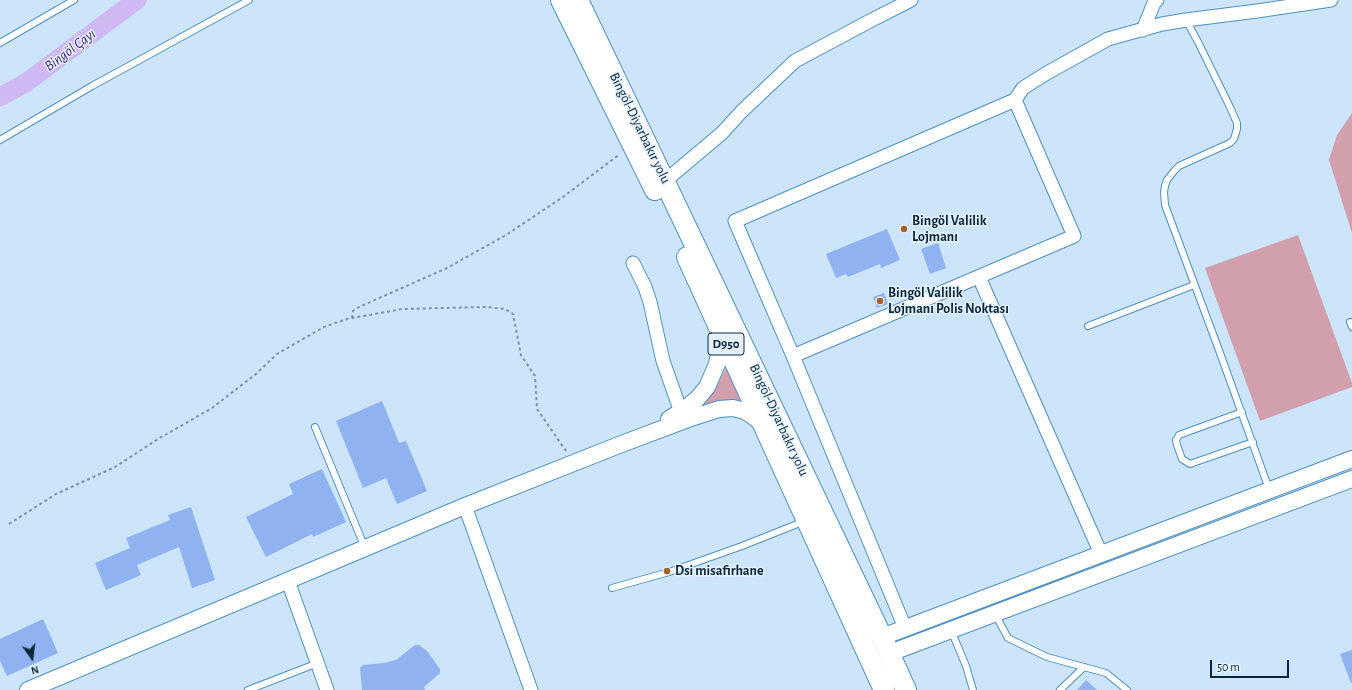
<!DOCTYPE html>
<meta charset="utf-8">
<style>
body{margin:0}
#map{position:relative;width:1352px;height:690px;overflow:hidden;background:#cce5fa;font-family:"Alegreya Sans",sans-serif}
canvas{display:block}
.north{position:absolute;left:12px;top:638px;width:40px;height:40px;-webkit-text-stroke:3px #e4f1fb;paint-order:stroke;rotate:166deg;font-size:11px;font-weight:700;line-height:16px;text-align:center;color:#0a2639}
.north::after{content:'';display:block;margin:auto;width:14px;height:18px;background:#0a2639;clip-path:polygon(50% 0,100% 100%,50% 72%,0 100%)}
.scale{position:absolute;left:1210px;top:660px;width:79px;height:18px;box-sizing:border-box;border:2px solid #0a2639;border-top:0;padding-left:5px;font-size:12px;line-height:14px;white-space:nowrap;color:#0a2639;-webkit-text-stroke:3px #e4f1fb;paint-order:stroke}
</style>
<div id="map">
<canvas width="1352" height="690"></canvas>
<div class="north">N</div>
<div class="scale">50 m</div>
</div>
<script>
const context = document.querySelector('canvas').getContext('2d');
context.lineJoin = 'round';
function fillPath(path, color) {
  context.fillStyle = color;
  context.fill(path, 'evenodd');
}
function poly(rows) {
  const path = new Path2D();
  for (const r of rows) {
    path.moveTo(r[0], r[1]);
    for (let i = 2; i < r.length; i += 2) path.lineTo(r[i], r[i + 1]);
  }
  return path;
}
function trace(path, color, width, dash) {
  context.strokeStyle = color;
  context.lineWidth = width;
  context.lineCap = dash ? 'butt' : 'round';
  context.setLineDash(dash || []);
  context.stroke(path);
}
function label(font, color, halo, rows, align = 'center') {
  context.font = font + ' "Alegreya Sans",sans-serif';
  context.lineWidth = 3;
  context.setLineDash([]);
  context.textBaseline = 'middle';
  context.strokeStyle = halo;
  context.fillStyle = color;
  for (const [text, x, y, turn = 0] of rows) {
    context.save();
    context.translate(x, y);
    context.rotate((+turn || 0) * Math.PI / 180);
    context.textAlign = isNaN(turn) ? turn : align;
    if (halo) context.strokeText(text, 0, 0);
    context.fillText(text, 0, 0);
    context.restore();
  }
}
fillPath(poly([
 [1352,113,1352,233,1329,160,1337,135],
 [1298,235,1352,383,1352,387,1260,421,1205,268],
 [728,364,748,406,695,409,717,385]
]), '#d2a0ac');
trace(poly([
 [0,97,27,82,137,0]
]), '#d0b9f3', 19);
fillPath(poly([
 [887,229,900,260,881,268,880,264,848,277,846,274,836,278,826,254],
 [938,243,946,268,930,274,921,249],
 [884,293,888,304,877,308,873,297],
 [382,401,399,443,406,441,427,491,397,504,386,478,363,488,336,421],
 [322,469,346,522,313,537,312,534,266,557,246,517,293,494,289,484],
 [191,507,215,580,192,588,179,547,137,565,141,575,106,590,95,563,130,548,126,538,170,520,168,515],
 [43,619,58,653,7,676,0,661,0,639],
 [415,645,419,645,427,651,440,669,440,673,424,687,425,690,362,690,360,668,363,665,384,663,396,660],
 [1352,650,1352,683,1351,683,1340,654],
 [1086,680,1097,690,1077,690]
]), '#91b2f1');
const service = poly([
 [1186,20,1198,42,1229,105,1237,123,1237,129,1234,139,1230,143,1179,166,1175,170,1167,180,1165,186,1164,192,1165,205,1220,353,1269,489],
 [0,43,74,0],
 [0,140,92,86,249,0],
 [1350,322,1352,327],
 [1088,326,1194,285],
 [1242,412,1179,435,1176,440,1177,445,1182,459,1190,464,1253,442],
 [315,427,365,548],
 [612,588,669,572,742,546,805,521],
 [995,614,1008,638,1047,657,1106,673,1127,690],
 [951,630,966,666,973,690],
 [248,690,318,663],
 [1060,690,1084,667]
]);
const minor = poly([
 [1143,30,1154,3,1157,0],
 [665,181,722,133,741,112,795,61,868,22,911,0],
 [633,263,645,287,650,302,663,361,681,412],
 [979,277,1101,554],
 [793,356,1074,236,1015,100],
 [465,506,531,690],
 [288,581,327,690],
 [905,628,793,356,735,221,1015,100,1023,88,1047,73,1108,39,1162,24,1186,20,1257,11,1331,0]
]);
const tertiary = poly([
 [669,419,685,409,697,399,707,387,717,364,719,353,721,333],
 [882,637,1352,459],
 [890,653,1352,479],
 [28,690,465,506,619,445,688,419,719,409,733,408,745,411,754,417,762,424]
]);
const primary = poly([
 [561,0,655,190],
 [578,0,882,637,906,690],
 [687,257,884,690]
]);
trace(service, '#4e8fbf', 8);
trace(minor, '#4e8fbf', 15);
trace(tertiary, '#4e8fbf', 18);
trace(primary, '#4e8fbf', 22);
trace(poly([
 [352,318,353,311,359,307,447,268,506,235,563,197,620,154],
 [9,524,56,494,115,467,158,439,212,408,256,374,277,354,324,327,347,319,402,309,486,307,505,309,513,314,521,355,535,376,537,409,566,451]
]), '#7a95a9', 2, [3, 3]);
trace(service, '#fff', 6);
trace(minor, '#fff', 13);
trace(tertiary, '#fff', 16);
trace(primary, '#fff', 20);
for (const [x, y, r, color] of [
 [904,229,4,"#a06427"],
 [880,301,4,"#a06427"],
 [667,571,4,"#a06427"]
]) {
  const dot = new Path2D();
  dot.arc(x, y, r, 0, 2 * Math.PI);
  context.fillStyle = color;
  context.fill(dot);
  trace(dot, '#e4f1fb', 1.5);
}
for (const [x, y, w] of [
 [726,344,36]
]) {
  const box = new Path2D();
  box.roundRect(x - w / 2, y - 11, w, 22, 3);
  context.fillStyle = '#e4f1fb';
  context.fill(box);
  trace(box, '#0a2639', 1);
}
label('bold 13px', '#0a2639', null, [
 ["D950",726,344]
]);
label('14px', '#0a2639', '#e4f1fb', [
 ["Bingöl-Diyarbakır yolu",640,128,64],
 ["Bingöl-Diyarbakır yolu",779,420,65]
]);
label('bold 14px', '#0a2639', '#e4f1fb', [
 ["Bingöl Valilik",912,221],
 ["Lojmanı",912,237],
 ["Bingöl Valilik",888,293],
 ["Lojmanı Polis Noktası",888,309],
 ["Dsi misafirhane",675,571]
], 'left');
label('italic 15px', '#48296c', '#e4f1fb', [
 ["Bingöl Çayı",70,50,-37]
]);
</script>
